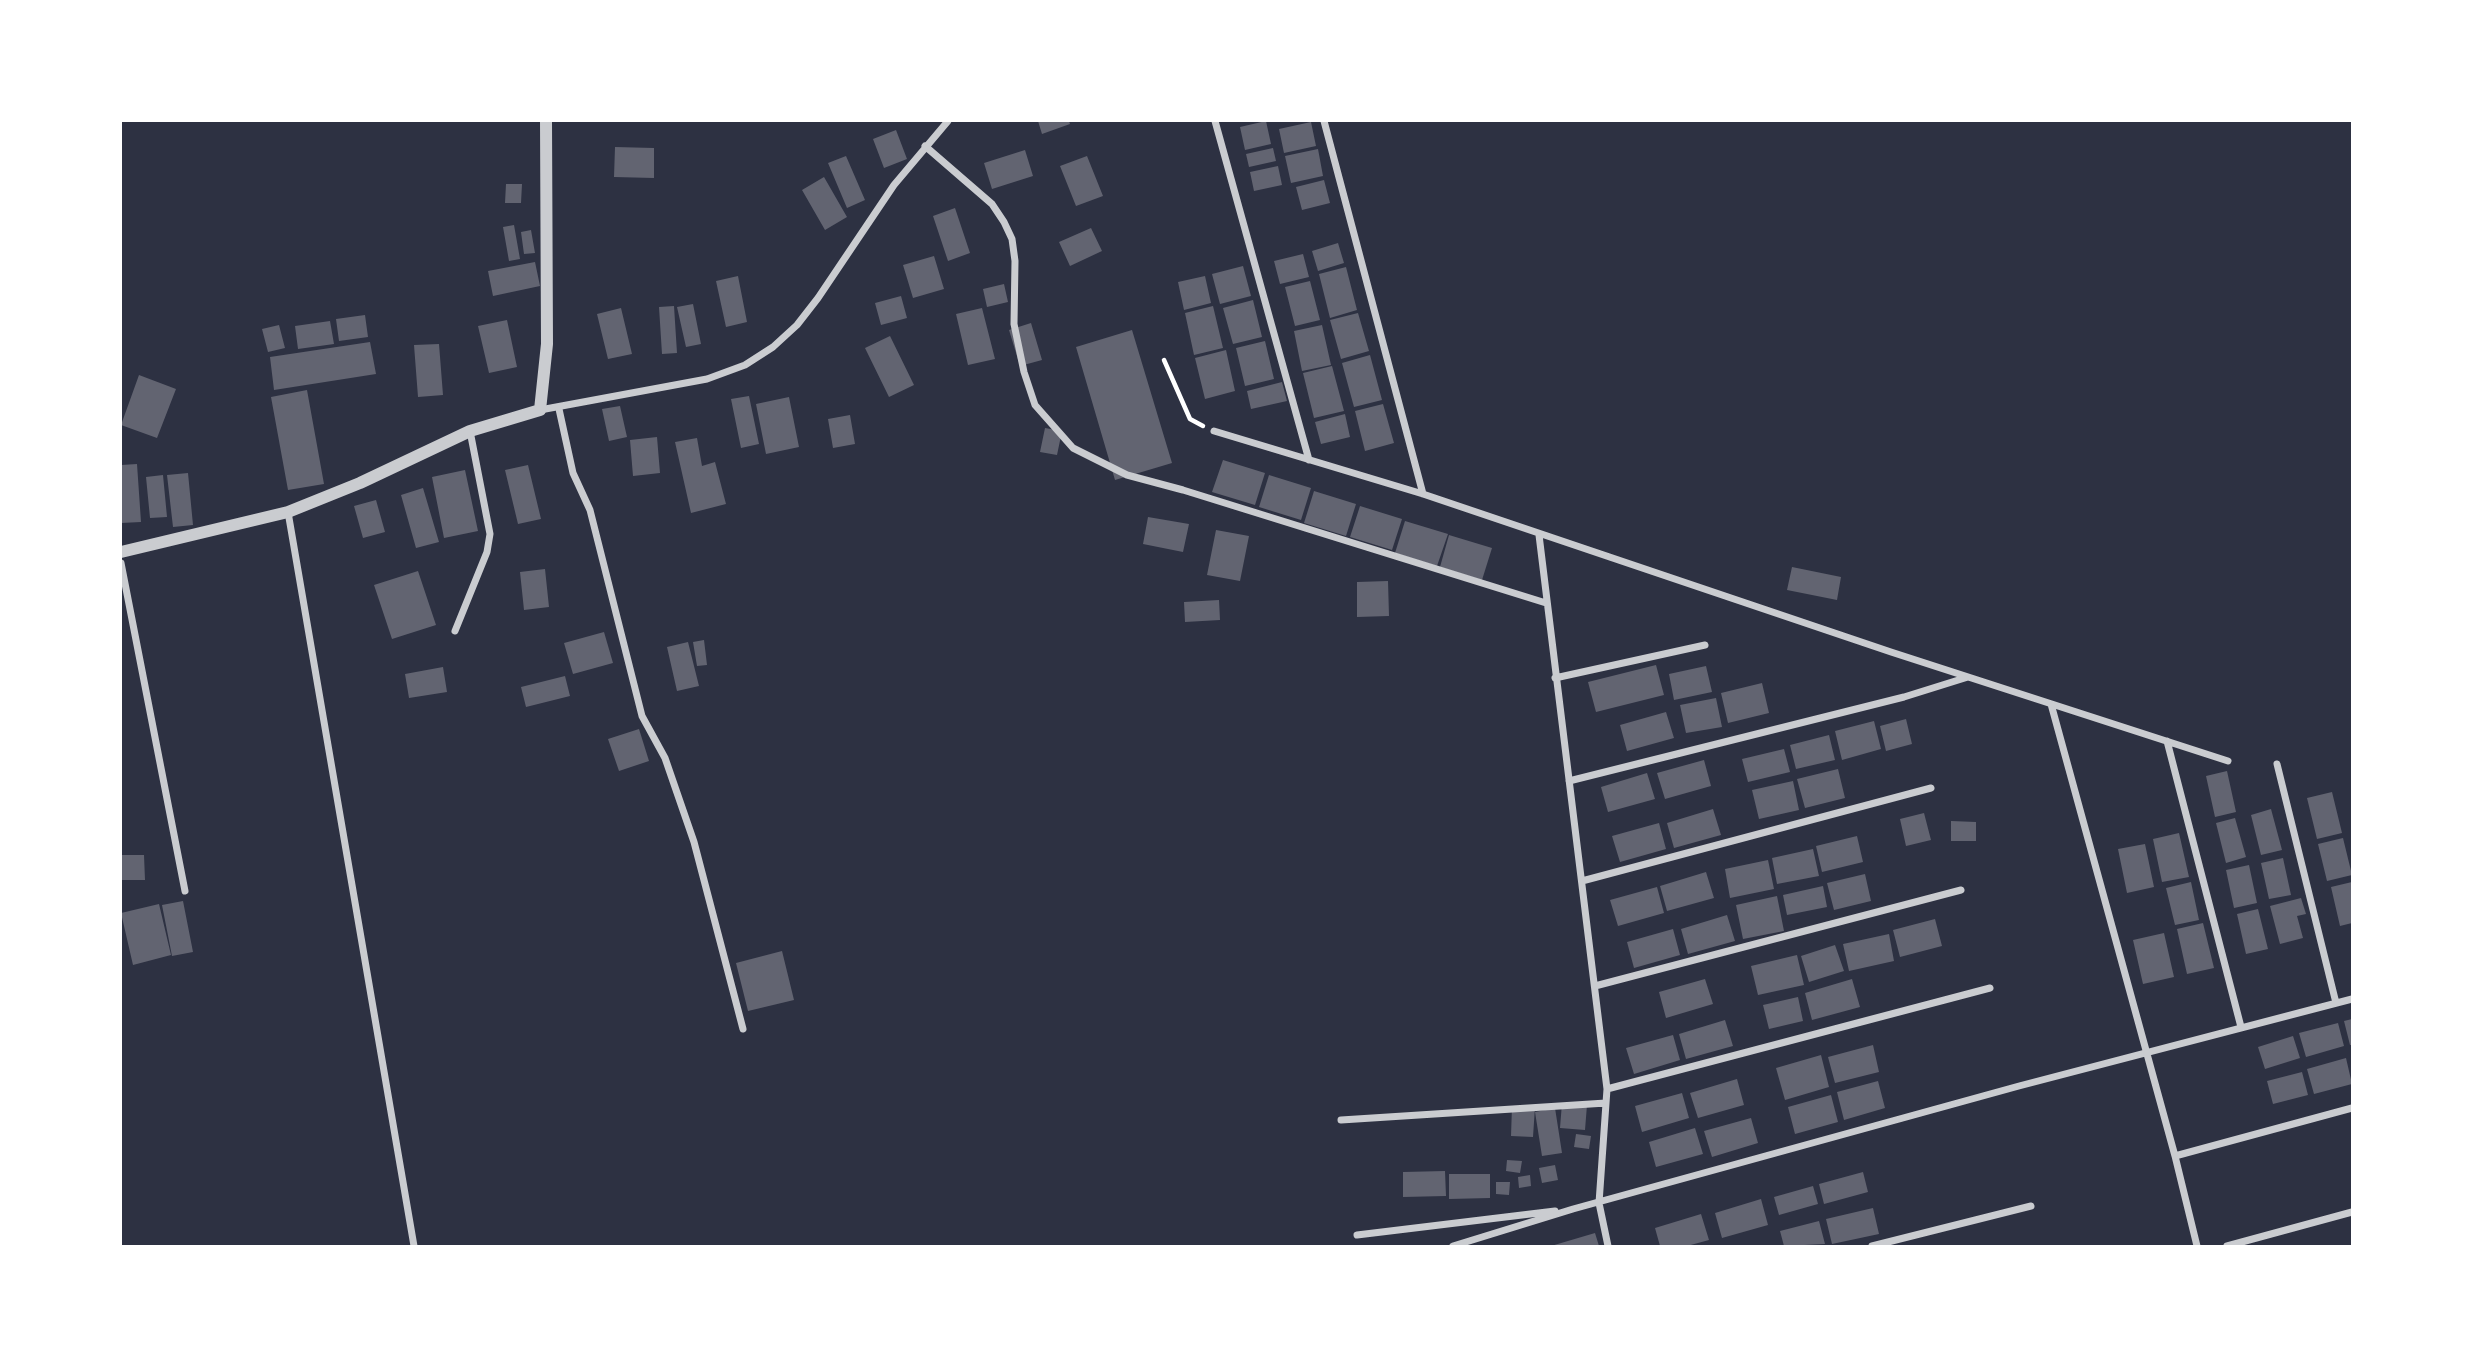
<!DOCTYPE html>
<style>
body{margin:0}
#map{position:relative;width:2473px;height:1367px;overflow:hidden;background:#2d3142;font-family:"IBM Plex Sans",sans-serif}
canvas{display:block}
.frame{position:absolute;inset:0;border:122px solid #fff;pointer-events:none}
</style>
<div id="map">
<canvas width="2473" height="1367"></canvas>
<div class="frame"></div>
</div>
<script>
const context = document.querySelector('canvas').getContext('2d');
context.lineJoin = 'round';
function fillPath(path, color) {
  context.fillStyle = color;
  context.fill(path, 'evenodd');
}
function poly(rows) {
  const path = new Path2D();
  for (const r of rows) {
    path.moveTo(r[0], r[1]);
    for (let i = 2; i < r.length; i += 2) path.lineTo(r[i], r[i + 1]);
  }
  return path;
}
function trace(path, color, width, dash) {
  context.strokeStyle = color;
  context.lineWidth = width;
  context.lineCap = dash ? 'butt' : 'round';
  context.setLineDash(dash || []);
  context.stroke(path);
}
fillPath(poly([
 [1038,121,1069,121,1070,124,1042,134],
 [1266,121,1271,144,1245,150,1240,127],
 [1311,122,1316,146,1284,153,1279,129],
 [896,130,907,159,884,168,873,139],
 [615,147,654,148,654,178,614,177],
 [1273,148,1276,161,1249,167,1246,154],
 [1318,149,1323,176,1291,183,1285,156],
 [1025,150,1033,176,992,189,984,163],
 [846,156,865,200,847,208,828,163],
 [1087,156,1103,196,1076,206,1060,166],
 [1278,166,1282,185,1254,191,1250,172],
 [824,177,847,217,825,230,802,190],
 [1324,180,1330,203,1302,210,1296,187],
 [506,184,522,184,521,203,505,203],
 [955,208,970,253,948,261,933,216],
 [514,225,520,259,509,261,503,227],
 [1091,228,1102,251,1070,266,1059,242],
 [531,230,535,253,524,254,521,232],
 [1338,243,1344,263,1318,271,1312,251],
 [1303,254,1309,277,1280,284,1274,261],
 [934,256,944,289,913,298,903,265],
 [535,262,540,286,493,296,488,271],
 [1243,266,1251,296,1220,304,1212,274],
 [1346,267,1357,310,1330,318,1319,274],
 [738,276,747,322,726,327,716,281],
 [1205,276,1211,303,1184,310,1178,282],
 [1310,281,1320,320,1295,326,1285,287],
 [1004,284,1008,302,987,307,983,289],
 [901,296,907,318,881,325,875,303],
 [1253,300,1262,337,1233,344,1223,308],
 [693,304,701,344,686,347,677,307],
 [674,306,677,353,662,354,659,307],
 [1213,306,1223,348,1194,355,1185,313],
 [621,308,632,354,608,359,597,314],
 [982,308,995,359,968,365,956,314],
 [1358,313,1369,351,1341,359,1330,320],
 [365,315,368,337,339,341,336,319],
 [507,320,517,367,489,373,478,326],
 [330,321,334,344,298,349,295,326],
 [1031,323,1042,360,1020,366,1009,330],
 [279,325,285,348,268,352,262,329],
 [1322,325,1331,365,1302,371,1294,331],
 [1132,330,1172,463,1115,480,1076,347],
 [890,336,914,385,889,397,865,348],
 [1265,341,1274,379,1245,386,1236,348],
 [370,342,376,374,274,390,270,357],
 [439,344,443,395,418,397,414,345],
 [1226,350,1235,391,1205,399,1195,358],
 [1370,355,1382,400,1354,407,1342,363],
 [1332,366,1344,411,1314,418,1303,373],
 [139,375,176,389,157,438,121,425],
 [1282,382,1287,401,1251,409,1247,391],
 [307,390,324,484,288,490,271,397],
 [749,396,759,444,741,448,731,399],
 [789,397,799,447,766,454,756,404],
 [1383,404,1394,443,1365,451,1355,411],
 [620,406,627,437,609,441,602,409],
 [1345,414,1350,437,1321,444,1315,422],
 [850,415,855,444,833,448,828,419],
 [1045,428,1062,431,1057,455,1040,452],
 [657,437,660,473,633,476,630,440],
 [697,438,702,466,715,462,726,504,691,513,675,442],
 [1223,460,1265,473,1255,505,1212,492],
 [137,464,141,522,121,523,121,465],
 [528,465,541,519,518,524,505,470],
 [465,470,478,531,444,538,432,477],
 [188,473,193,525,173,527,167,475],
 [163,475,167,517,150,518,146,477],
 [1269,475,1311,488,1301,520,1259,507],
 [423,488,439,542,416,548,401,495],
 [1314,491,1356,504,1346,536,1304,523],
 [376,500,385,532,363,538,354,506],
 [1360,506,1402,519,1392,550,1350,537],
 [1148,517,1189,524,1183,552,1143,544],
 [1405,521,1448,534,1437,566,1395,553],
 [1216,530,1249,536,1240,581,1207,575],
 [1449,535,1492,548,1482,580,1440,567],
 [1792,567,1841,577,1837,600,1787,590],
 [545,569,549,607,524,610,520,572],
 [418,571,436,625,392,639,374,585],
 [1388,581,1389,616,1357,617,1357,582],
 [1219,600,1220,620,1185,622,1184,602],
 [604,632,613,663,573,674,564,643],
 [704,640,707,665,697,666,693,642],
 [688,642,699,686,677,691,667,647],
 [1656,665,1664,695,1596,712,1588,682],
 [1706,666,1712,692,1674,700,1669,674],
 [443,667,447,692,409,698,405,674],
 [565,676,570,696,526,707,521,687],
 [1762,683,1769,713,1728,723,1721,693],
 [1716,698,1722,727,1686,733,1680,705],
 [1666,712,1674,738,1627,751,1620,725],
 [1906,719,1912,744,1886,751,1880,726],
 [1874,721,1881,749,1842,760,1835,731],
 [639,729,649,761,619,771,608,739],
 [1829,735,1835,760,1796,769,1790,745],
 [1784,749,1790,772,1748,782,1742,759],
 [1704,760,1711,786,1665,799,1657,773],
 [1838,769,1845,798,1805,808,1797,779],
 [2227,771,2236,812,2215,817,2206,776],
 [1647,773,1655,799,1608,812,1601,787],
 [1793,781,1799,810,1759,819,1752,790],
 [2332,792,2342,833,2317,839,2307,798],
 [1713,809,1721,835,1674,848,1667,823],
 [2271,809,2282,850,2261,855,2251,815],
 [1924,813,1931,840,1906,846,1900,819],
 [2235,818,2246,857,2226,863,2216,823],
 [1951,821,1976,822,1976,841,1951,841],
 [1659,823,1666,849,1620,862,1612,836],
 [2179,833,2189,877,2162,882,2153,839],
 [1857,836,1863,862,1822,872,1816,846],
 [2343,838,2352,875,2327,881,2318,844],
 [2145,844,2154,887,2127,893,2118,849],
 [1813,849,1819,876,1777,884,1772,858],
 [121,855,144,855,145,880,121,880],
 [2283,858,2291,895,2269,899,2261,863],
 [1768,860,1774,889,1730,898,1725,869],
 [2249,865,2257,903,2234,908,2226,870],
 [1706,872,1714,898,1667,911,1660,886],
 [1865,874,1871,901,1834,910,1827,883],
 [2191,882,2199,920,2175,925,2166,888],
 [2352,882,2352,923,2340,926,2331,887],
 [1823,886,1827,907,1787,915,1783,895],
 [1657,887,1664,913,1618,926,1610,900],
 [1777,896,1784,931,1743,939,1736,905],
 [2301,898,2306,914,2297,916,2303,938,2280,944,2270,906],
 [183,901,193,952,172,956,162,905],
 [159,904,171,955,133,965,121,913],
 [2258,909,2268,949,2246,954,2237,914],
 [1727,915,1735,941,1688,954,1681,929],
 [1935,919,1942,946,1900,957,1893,930],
 [2203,923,2214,968,2187,974,2177,929],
 [1673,929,1680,955,1634,968,1627,942],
 [2164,933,2174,977,2143,984,2133,940],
 [1889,934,1894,961,1849,971,1843,944],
 [1835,945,1844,971,1809,982,1801,956],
 [782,951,794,1000,748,1011,736,963],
 [1797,955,1804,985,1758,995,1751,966],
 [1705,979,1713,1004,1666,1018,1659,992],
 [1852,979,1860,1007,1812,1020,1805,993],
 [1798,997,1803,1021,1769,1029,1763,1005],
 [2352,1019,2352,1045,2350,1045,2344,1021],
 [1725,1020,1733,1046,1686,1059,1679,1034],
 [2338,1023,2344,1046,2306,1057,2299,1033],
 [1673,1035,1680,1060,1634,1074,1626,1048],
 [2293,1036,2300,1058,2265,1069,2258,1047],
 [1873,1045,1879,1072,1835,1083,1828,1057],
 [1821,1055,1829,1087,1785,1100,1776,1068],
 [2346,1058,2352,1084,2314,1094,2307,1069],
 [2302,1072,2308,1095,2273,1104,2267,1081],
 [1737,1079,1744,1105,1698,1118,1690,1093],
 [1878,1081,1885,1108,1844,1120,1837,1092],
 [1682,1093,1689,1118,1642,1132,1635,1106],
 [1831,1095,1838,1122,1795,1134,1788,1107],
 [1562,1103,1587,1105,1585,1130,1560,1128],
 [1512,1106,1535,1107,1533,1137,1511,1136],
 [1555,1108,1562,1153,1542,1156,1535,1112],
 [1751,1118,1758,1143,1712,1157,1704,1131],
 [1695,1128,1703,1154,1656,1167,1649,1142],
 [1576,1134,1591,1136,1589,1149,1574,1147],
 [1507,1160,1522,1161,1520,1173,1506,1171],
 [1555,1165,1558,1180,1542,1183,1539,1168],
 [1445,1171,1446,1196,1403,1197,1403,1172],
 [1863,1172,1868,1192,1824,1204,1819,1184],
 [1449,1174,1490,1174,1490,1198,1449,1199],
 [1530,1175,1531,1186,1519,1188,1518,1177],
 [1496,1182,1510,1182,1509,1195,1496,1194],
 [1813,1186,1818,1204,1779,1215,1774,1197],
 [1761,1199,1768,1225,1722,1238,1715,1213],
 [1873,1208,1879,1234,1832,1244,1826,1219],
 [1701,1214,1709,1240,1687,1246,1660,1246,1655,1228],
 [1819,1221,1825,1244,1784,1246,1780,1231],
 [1595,1233,1599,1246,1551,1246]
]), '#626471');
trace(poly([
 [1164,360,1190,419,1203,426]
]), '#fff', 4.5);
trace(poly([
 [1215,121,1309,460],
 [1324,121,1423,494],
 [925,146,992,204,1004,222,1012,239,1015,261,1014,324,1024,372,1035,405,1073,448,1127,475,1183,490,1546,603],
 [559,409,573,473,590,510,642,716,665,758,694,842,743,1029],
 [540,410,707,379,745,365,773,347,797,325,818,298,894,185,948,121],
 [1214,431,1423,494,1891,652,2228,761],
 [288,512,414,1246],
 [1539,535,1607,1089,1599,1203,1608,1246],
 [121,563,185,891],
 [455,631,487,552,490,534,470,431],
 [1555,678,1705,645],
 [2051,704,2175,1156,2352,1108],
 [2167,741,2241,1027],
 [2277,764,2336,1003],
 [1569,781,1904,697,1968,677],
 [1582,881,1931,788],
 [1595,986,1961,890],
 [1607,1089,1990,988],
 [1341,1120,1606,1103],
 [2175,1156,2197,1246],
 [1357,1235,1555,1211],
 [1453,1246,1573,1209,2019,1086,2352,999],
 [1872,1246,2031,1206],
 [2227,1246,2352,1212]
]), '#caccd0', 7);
trace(poly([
 [121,552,288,512,360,483,470,431,540,410,547,344,546,121]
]), '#caccd0', 12);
</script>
